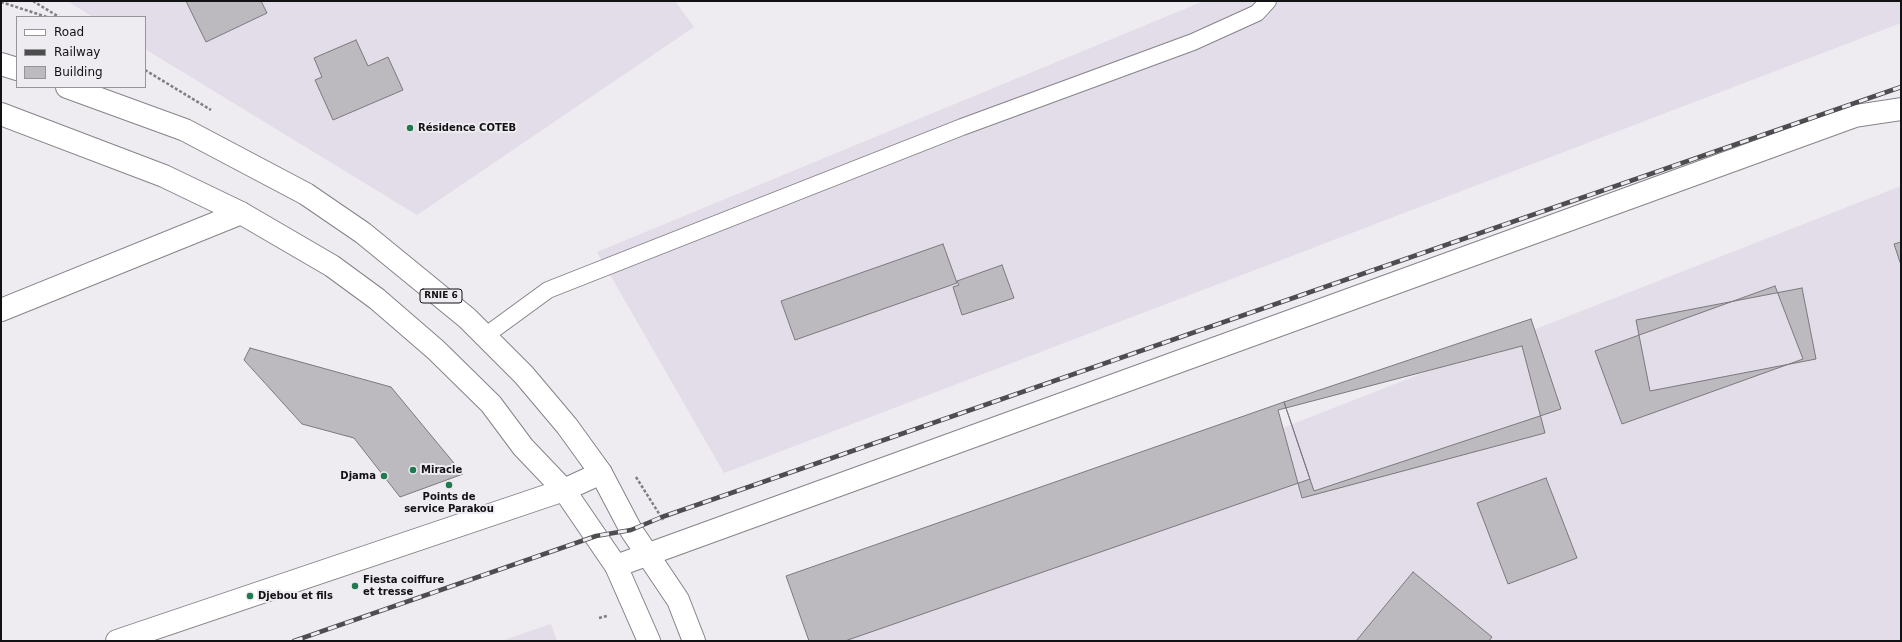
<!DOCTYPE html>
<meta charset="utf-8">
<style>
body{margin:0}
#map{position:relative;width:1902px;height:642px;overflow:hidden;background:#eeebf1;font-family:"DejaVu Sans",sans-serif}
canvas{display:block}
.frame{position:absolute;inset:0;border:2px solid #121113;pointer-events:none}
.legend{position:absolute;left:16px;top:16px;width:130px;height:72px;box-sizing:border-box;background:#eeebf1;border:1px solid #969498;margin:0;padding:5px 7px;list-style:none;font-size:12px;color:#121113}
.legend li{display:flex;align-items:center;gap:8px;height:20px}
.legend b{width:20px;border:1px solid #969498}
</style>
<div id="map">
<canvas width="1902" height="642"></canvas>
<div class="frame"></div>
<ul class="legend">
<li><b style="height:5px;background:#fff"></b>Road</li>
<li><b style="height:5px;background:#4d4c4f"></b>Railway</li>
<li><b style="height:11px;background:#bcb9bf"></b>Building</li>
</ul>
</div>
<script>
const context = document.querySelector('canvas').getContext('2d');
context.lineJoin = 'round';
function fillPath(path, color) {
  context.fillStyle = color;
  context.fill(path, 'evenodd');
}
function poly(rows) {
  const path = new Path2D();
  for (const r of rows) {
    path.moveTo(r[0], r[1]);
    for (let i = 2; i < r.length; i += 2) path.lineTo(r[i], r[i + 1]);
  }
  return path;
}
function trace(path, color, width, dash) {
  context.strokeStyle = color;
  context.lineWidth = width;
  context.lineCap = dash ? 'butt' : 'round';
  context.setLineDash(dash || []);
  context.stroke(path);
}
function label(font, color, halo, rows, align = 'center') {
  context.font = font + ' "DejaVu Sans",sans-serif';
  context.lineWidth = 4;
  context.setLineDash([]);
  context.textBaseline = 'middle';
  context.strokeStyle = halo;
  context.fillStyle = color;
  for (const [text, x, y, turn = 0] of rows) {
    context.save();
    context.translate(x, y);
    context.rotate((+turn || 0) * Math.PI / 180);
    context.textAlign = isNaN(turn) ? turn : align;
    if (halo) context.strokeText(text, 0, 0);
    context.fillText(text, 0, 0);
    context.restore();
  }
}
fillPath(poly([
 [67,1,675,1,694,27,417,215,145,49,145,17,93,17],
 [1204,1,1901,1,1901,23,724,473,597,252],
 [1901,186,1901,641,811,641,802,616],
 [551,624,557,641,501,641]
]), '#e3dce9');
const building = poly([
 [186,1,261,1,267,13,206,42,186,1],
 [356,40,368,66,388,57,403,90,333,120,315,80,322,77,314,58,356,40],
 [1901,242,1901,265,1894,244,1901,242],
 [943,244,957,283,795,340,781,301,943,244],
 [1002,265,1014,298,962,315,953,287,959,285,957,281,1002,265],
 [1775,286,1803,359,1622,424,1595,351,1775,286],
 [1802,288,1816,359,1650,391,1636,320,1802,288],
 [1531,319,1561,409,1314,491,1284,402,1531,319],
 [1522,346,1545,433,1302,498,1278,410,1522,346],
 [250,348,391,387,463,474,400,497,354,438,302,424,244,360,250,348],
 [1284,402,1310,479,845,641,809,641,786,576,1284,402],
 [1546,478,1577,558,1508,584,1477,503,1546,478],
 [1413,572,1492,637,1489,641,1356,641,1413,572]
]);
fillPath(building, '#bcb9bf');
trace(building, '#7b797e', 1);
const lane = poly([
 [485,336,548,290,962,127,1193,42,1257,13,1268,1]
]);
const street = poly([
 [1,310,241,213],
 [616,566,1855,116,1901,109],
 [117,641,564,490,601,473]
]);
const primary = poly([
 [1,64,17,69],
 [67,87,185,130,306,194,363,233,467,318,524,375,567,426,601,473,631,530,678,600,694,641],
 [1,114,164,176,241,213,332,266,377,299,436,350,491,404,523,447,564,490,616,566,649,641]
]);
trace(lane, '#868389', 18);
trace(street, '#868389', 24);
trace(primary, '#868389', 24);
trace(poly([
 [33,1,59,17],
 [1,2,47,17],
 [145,70,211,110],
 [636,477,663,520],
 [599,618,607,616]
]), '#807e82', 2.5, [3, 2]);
trace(lane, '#fff', 16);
trace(street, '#fff', 22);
trace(primary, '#fff', 22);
const rail = poly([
 [294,641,596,536,631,530,662,517,1901,87]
]);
trace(rail, '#4d4c4f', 4.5);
trace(rail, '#eeebf1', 3, [9]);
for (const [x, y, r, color] of [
 [410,128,4,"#207a4f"],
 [413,470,4,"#207a4f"],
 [384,476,4,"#207a4f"],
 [449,485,4,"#207a4f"],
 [355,586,4,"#207a4f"],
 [250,596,4,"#207a4f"]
]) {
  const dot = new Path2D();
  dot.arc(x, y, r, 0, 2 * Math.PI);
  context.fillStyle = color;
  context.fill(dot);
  trace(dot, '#eeebf1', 1.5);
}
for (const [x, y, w] of [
 [441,296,42]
]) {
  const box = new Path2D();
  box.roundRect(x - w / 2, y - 7, w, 14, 3);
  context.fillStyle = '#eeebf1';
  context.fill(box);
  trace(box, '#121113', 1);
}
label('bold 9px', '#121113', null, [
 ["RNIE 6",441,296]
]);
label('bold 10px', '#121113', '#eeebf1', [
 ["Résidence COTEB",418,128],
 ["Miracle",421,470],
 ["Djama",376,476,"right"],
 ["Points de",449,497,"center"],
 ["service Parakou",449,509,"center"],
 ["Fiesta coiffure",363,580],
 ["et tresse",363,592],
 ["Djebou et fils",258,596]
], 'left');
</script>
